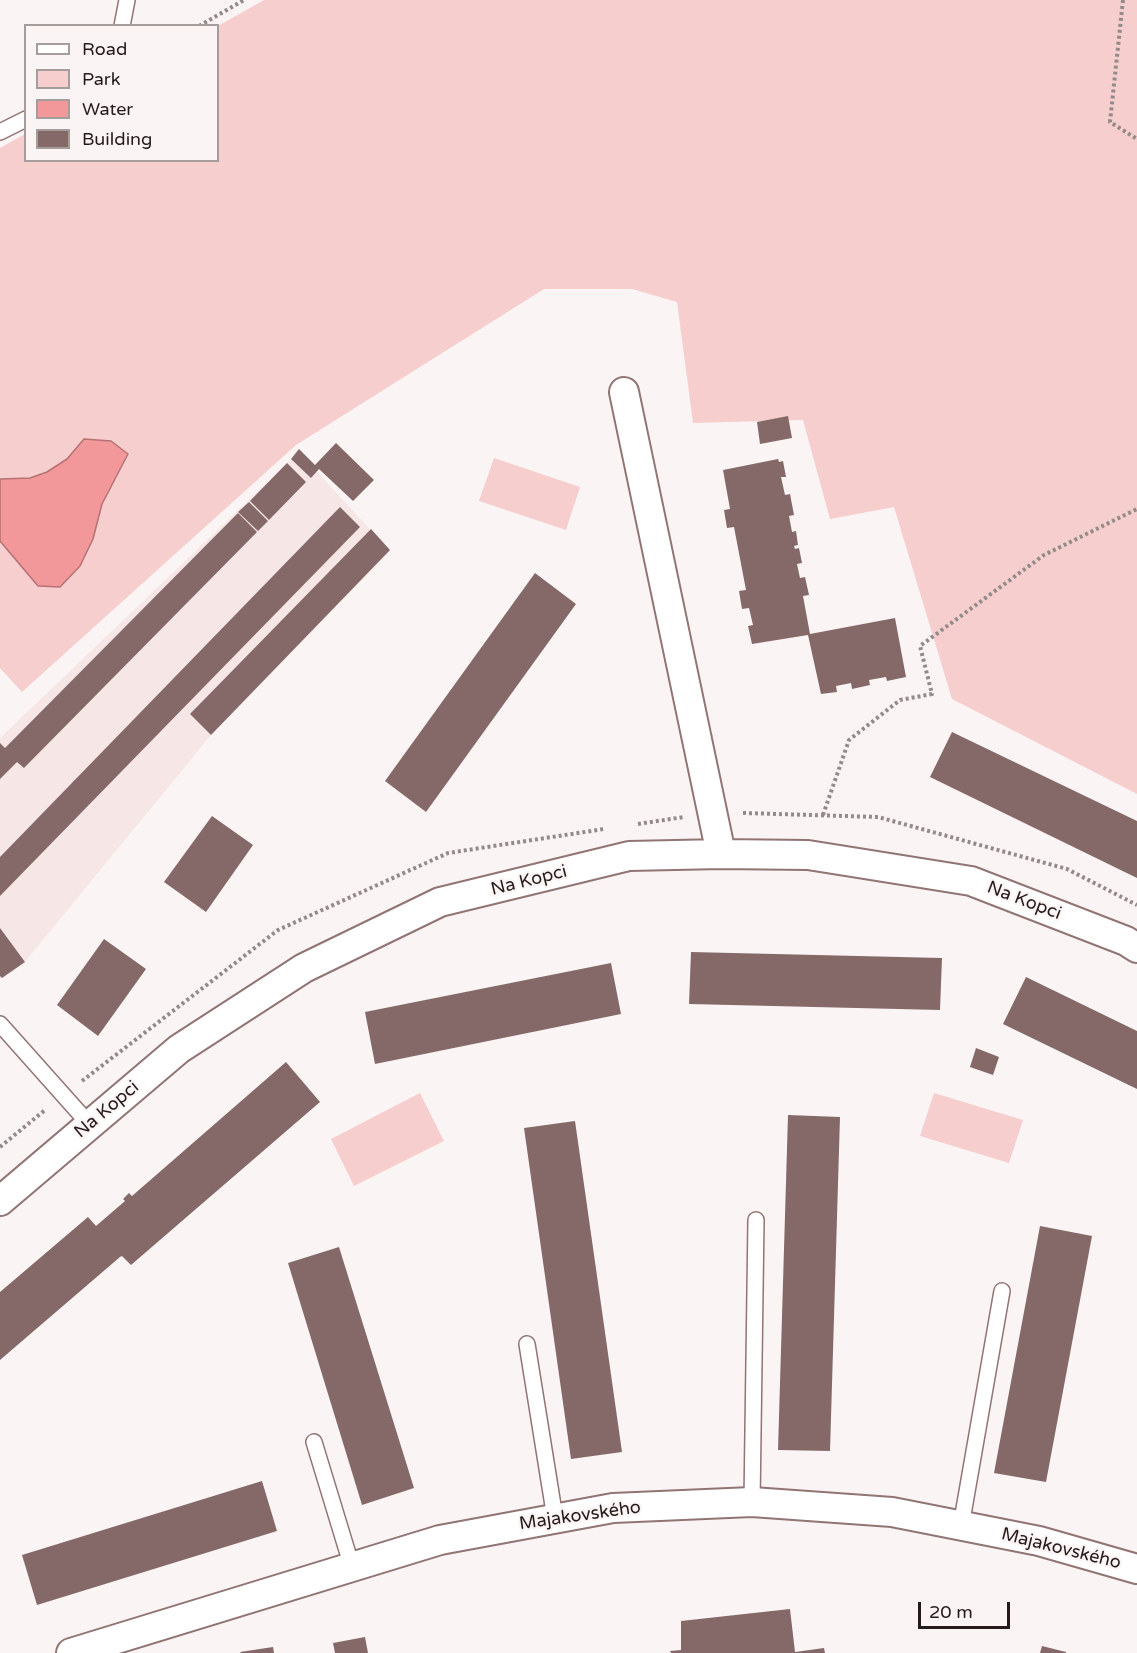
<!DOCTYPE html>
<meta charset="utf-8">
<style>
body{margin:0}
#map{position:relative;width:1137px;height:1653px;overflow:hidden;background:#fbf4f4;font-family:"Varela Round",sans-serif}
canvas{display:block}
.legend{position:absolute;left:24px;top:24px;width:195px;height:138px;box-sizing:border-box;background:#fbf4f4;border:2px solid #a59c9c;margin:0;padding:8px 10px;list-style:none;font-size:18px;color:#251919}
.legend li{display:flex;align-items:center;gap:12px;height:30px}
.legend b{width:30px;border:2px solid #a59c9c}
.scale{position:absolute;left:918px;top:1602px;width:92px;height:27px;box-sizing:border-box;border:3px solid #251919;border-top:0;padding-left:8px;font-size:18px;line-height:21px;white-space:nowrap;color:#251919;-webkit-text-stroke:4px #fbf4f4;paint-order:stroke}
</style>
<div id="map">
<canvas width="1137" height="1653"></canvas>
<ul class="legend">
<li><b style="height:8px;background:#fff"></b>Road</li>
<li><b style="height:16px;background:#f7cece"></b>Park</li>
<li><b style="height:16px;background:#f3989a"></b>Water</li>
<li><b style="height:16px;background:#856969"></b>Building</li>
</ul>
<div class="scale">20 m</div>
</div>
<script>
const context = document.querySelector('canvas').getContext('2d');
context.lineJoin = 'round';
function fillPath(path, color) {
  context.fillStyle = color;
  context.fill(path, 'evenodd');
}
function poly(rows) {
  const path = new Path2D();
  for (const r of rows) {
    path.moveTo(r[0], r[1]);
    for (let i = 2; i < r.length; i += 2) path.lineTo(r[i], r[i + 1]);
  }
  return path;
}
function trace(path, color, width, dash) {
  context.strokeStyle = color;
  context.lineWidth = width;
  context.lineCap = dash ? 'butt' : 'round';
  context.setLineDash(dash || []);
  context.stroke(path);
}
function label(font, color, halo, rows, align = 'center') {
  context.font = font + ' "Varela Round",sans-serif';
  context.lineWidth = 4.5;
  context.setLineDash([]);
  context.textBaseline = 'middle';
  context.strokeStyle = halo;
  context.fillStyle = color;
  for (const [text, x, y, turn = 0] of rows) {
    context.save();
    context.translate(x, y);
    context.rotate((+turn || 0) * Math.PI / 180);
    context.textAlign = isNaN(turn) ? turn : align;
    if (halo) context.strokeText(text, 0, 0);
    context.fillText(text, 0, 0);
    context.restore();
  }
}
fillPath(poly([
 [299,452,390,551,211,735,24,963,0,979,0,738]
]), '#f7e6e6');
fillPath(poly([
 [264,0,1137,0,1137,794,952,699,894,507,830,519,803,420,693,423,677,302,632,289,544,289,296,445,22,692,0,668,0,148,25,134,26,160,218,160,218,26],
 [494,458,580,487,566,530,479,501],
 [420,1093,444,1141,354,1186,331,1139],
 [934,1093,1023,1120,1009,1163,920,1136]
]), '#f7cece');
const water = poly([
 [84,439,111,441,128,454,102,504,93,539,80,566,60,587,38,586,0,541,0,479,30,478,47,472,67,459,84,439]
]);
fillPath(water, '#f3989a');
trace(water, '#b57273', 1.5);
fillPath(poly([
 [788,416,792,438,760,444,757,422],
 [336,443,374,480,353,501,319,469,311,478,291,459,299,449,315,465],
 [778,459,779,462,783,461,786,477,781,477,785,495,790,494,794,515,789,516,792,532,796,531,798,545,794,546,795,549,799,548,802,563,797,564,800,578,805,577,809,595,803,596,810,634,895,618,906,677,887,681,886,677,869,680,870,685,852,689,851,683,836,686,837,692,821,694,808,635,752,644,748,626,753,625,749,608,742,609,739,591,746,590,734,527,727,528,724,510,730,509,723,470],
 [287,463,306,482,269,520,250,501],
 [249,502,268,521,258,531,238,512],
 [340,507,360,527,0,896,0,857],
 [238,513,257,532,24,768,17,762,0,779,0,743,5,748],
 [371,529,390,550,211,735,190,714],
 [535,573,576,604,426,812,385,781],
 [952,732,1137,821,1137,878,930,777],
 [212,816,253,845,206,912,164,882],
 [0,928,25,962,2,978,0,976],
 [104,939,146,969,98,1036,57,1005],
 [691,952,942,958,940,1010,689,1004],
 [611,963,621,1014,375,1064,365,1012],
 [1026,977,1137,1031,1137,1089,1003,1024],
 [976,1048,999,1057,993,1075,970,1067],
 [286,1062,320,1102,131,1265,122,1256,120,1257,0,1360,0,1292,88,1217,96,1226,125,1201,123,1199,129,1193,132,1196],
 [788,1115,840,1117,830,1451,778,1450],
 [575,1121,622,1452,571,1459,524,1128],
 [1040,1226,1092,1236,1046,1482,994,1473],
 [339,1247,414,1488,362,1505,288,1263],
 [262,1481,277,1531,37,1605,22,1555],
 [790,1609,795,1652,824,1648,825,1653,671,1653,670,1651,681,1650,681,1621],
 [365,1637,368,1653,335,1653,333,1643],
 [1042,1646,1066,1652,1066,1653,1040,1653],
 [273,1647,274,1653,241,1653,240,1652]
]), '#856969');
const service = poly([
 [122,26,127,0],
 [0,132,26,119],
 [0,1024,90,1125],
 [527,1344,555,1518],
 [314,1442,352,1567],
 [752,1502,756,1220],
 [961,1526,1002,1291]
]);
const minor = poly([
 [624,392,721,854],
 [0,1201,179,1049,304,968,440,902,629,856,721,854,808,855,971,881,1126,941,1137,948],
 [71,1653,440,1540,613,1508,752,1502,892,1512,1039,1541,1137,1569]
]);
trace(service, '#917474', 18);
trace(minor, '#917474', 32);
trace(poly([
 [1123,0,1110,122,1137,139],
 [199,26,244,0],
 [743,813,878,817,1067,869,1137,905],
 [823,815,849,740,900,700,932,694,920,646,1044,555,1137,509],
 [638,824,684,817],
 [82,1081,278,930,448,853,604,829],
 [0,1147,45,1110]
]), '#938a8a', 4, [3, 3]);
trace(service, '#fff', 15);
trace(minor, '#fff', 28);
label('18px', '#251919', '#fbf4f4', [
 ["Na Kopci",529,881,-14],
 ["Na Kopci",1024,901,21],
 ["Na Kopci",107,1110,-40],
 ["Majakovského",580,1516,-8],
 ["Majakovského",1061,1549,14]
]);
</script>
